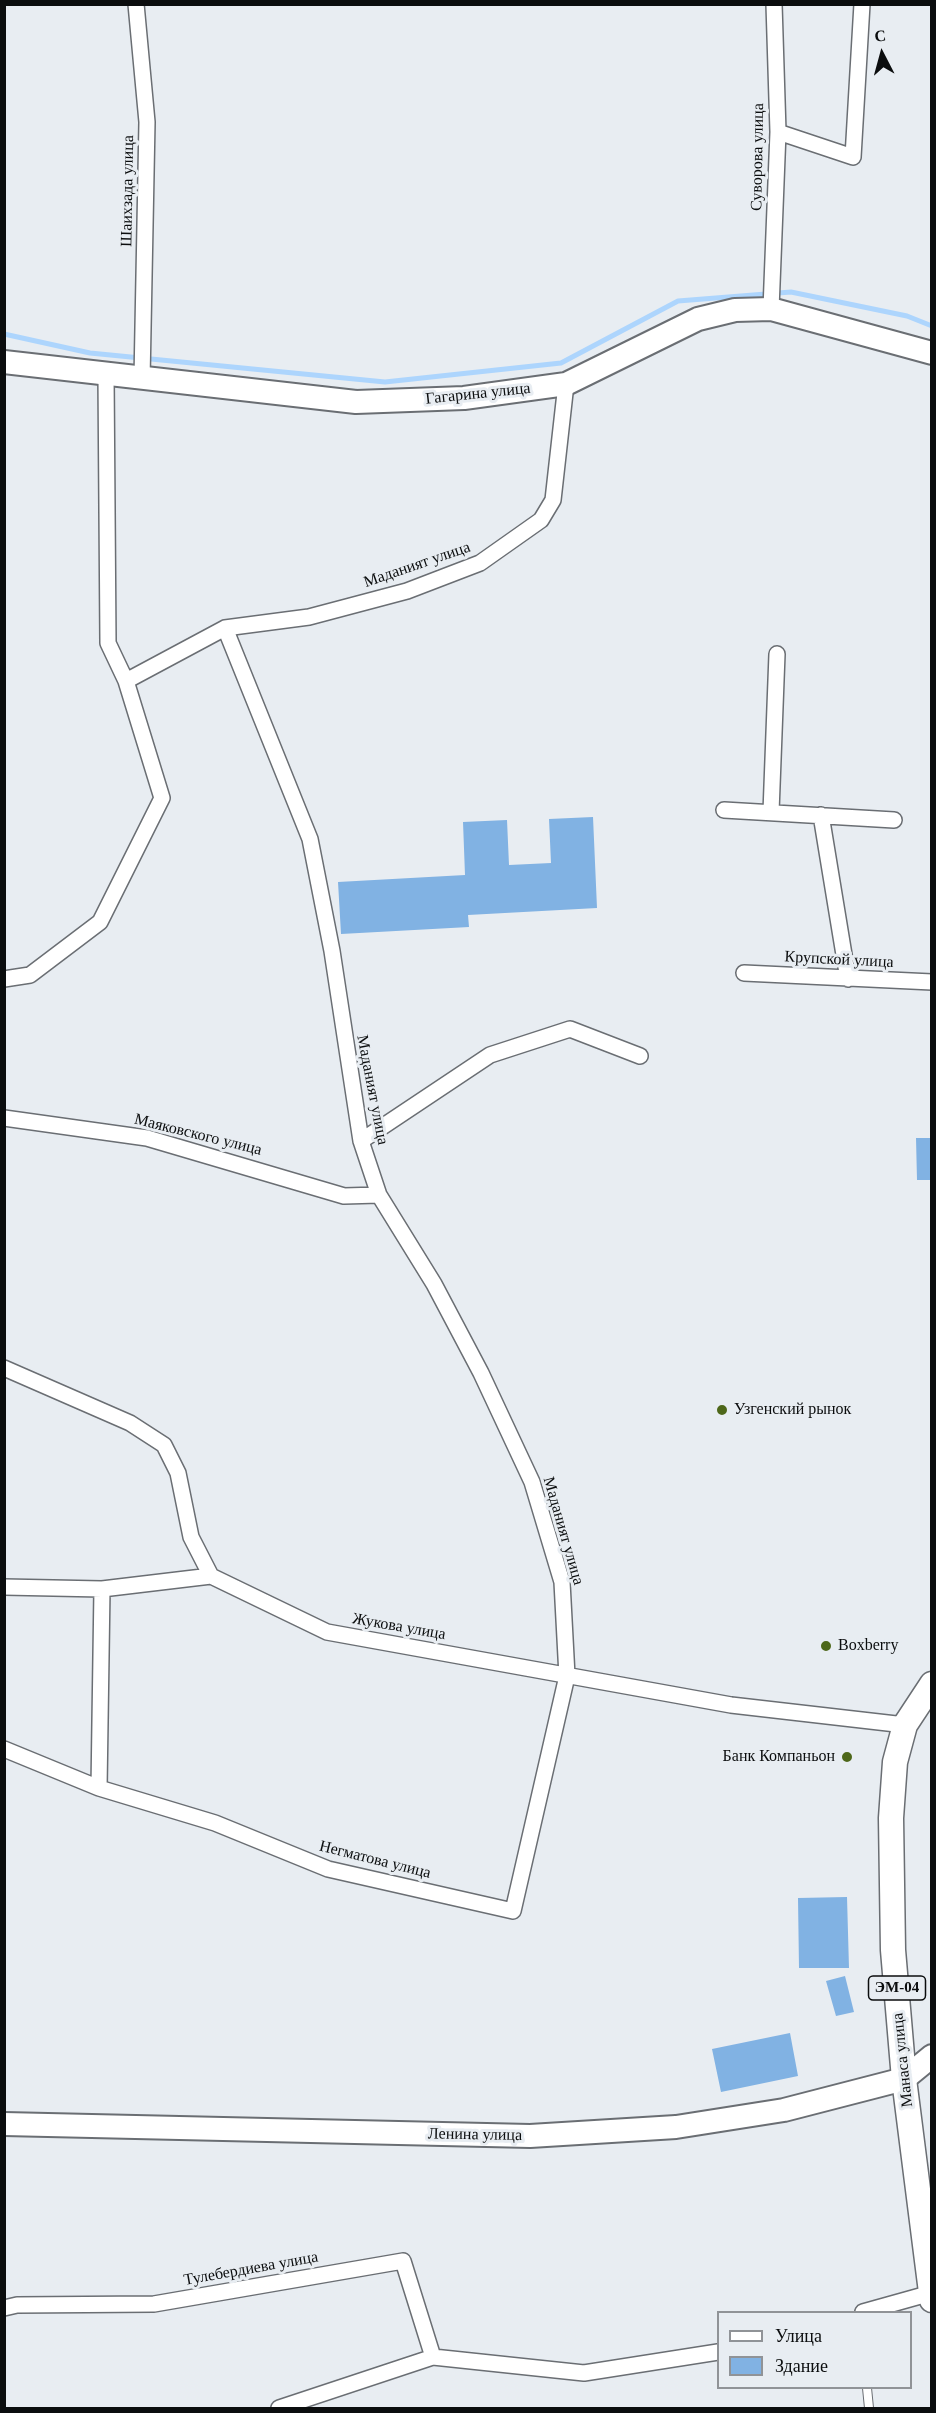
<!DOCTYPE html>
<meta charset="utf-8">
<style>
body{margin:0}
#map{position:relative;width:936px;height:2413px;overflow:hidden;background:#e8edf2;font-family:Georgia,serif}
canvas{display:block}
.frame{position:absolute;inset:0;border:6px solid #0b0d0e;pointer-events:none}
.legend{position:absolute;left:717px;top:2311px;width:195px;height:78px;box-sizing:border-box;background:#e8edf2;border:2px solid #909397;margin:0;padding:8px 10px;list-style:none;font-size:18px;color:#0b0d0e}
.legend li{display:flex;align-items:center;gap:12px;height:30px}
.legend b{width:30px;border:2px solid #909397}
.north{position:absolute;left:852px;top:24px;width:60px;height:60px;-webkit-text-stroke:4px #e8edf2;paint-order:stroke;rotate:354deg;font-size:16px;font-weight:700;line-height:24px;text-align:center;color:#0b0d0e}
.north::after{content:'';display:block;margin:auto;width:21px;height:27px;background:#0b0d0e;clip-path:polygon(50% 0,100% 100%,50% 72%,0 100%)}
</style>
<div id="map">
<canvas width="936" height="2413"></canvas>
<div class="frame"></div>
<ul class="legend">
<li><b style="height:8px;background:#fff"></b>Улица</li>
<li><b style="height:16px;background:#81b2e3"></b>Здание</li>
</ul>
<div class="north">С</div>
</div>
<script>
const context = document.querySelector('canvas').getContext('2d');
context.lineJoin = 'round';
function poly(rows) {
  const path = new Path2D();
  for (const r of rows) {
    path.moveTo(r[0], r[1]);
    for (let i = 2; i < r.length; i += 2) path.lineTo(r[i], r[i + 1]);
  }
  return path;
}
function trace(path, color, width, dash) {
  context.strokeStyle = color;
  context.lineWidth = width;
  context.lineCap = dash ? 'butt' : 'round';
  context.setLineDash(dash || []);
  context.stroke(path);
}
function fillPath(path, color) {
  context.fillStyle = color;
  context.fill(path, 'evenodd');
}
function label(font, color, halo, rows, align = 'center') {
  context.font = font + ' Georgia,serif';
  context.lineWidth = 6;
  context.setLineDash([]);
  context.textBaseline = 'middle';
  context.strokeStyle = halo;
  context.fillStyle = color;
  for (const [text, x, y, turn = 0] of rows) {
    context.save();
    context.translate(x, y);
    context.rotate((+turn || 0) * Math.PI / 180);
    context.textAlign = isNaN(turn) ? turn : align;
    if (halo) context.strokeText(text, 0, 0);
    context.fillText(text, 0, 0);
    context.restore();
  }
}
trace(poly([
 [4,334,90,353,385,382,561,363,678,301,791,292,907,316,932,326]
]), '#add5fd', 5);
fillPath(poly([
 [593,817,597,908,468,915,469,927,341,934,338,882,465,875,463,822,507,820,509,865,551,863,549,819],
 [916,1138,932,1138,932,1180,917,1180],
 [847,1897,849,1968,799,1968,798,1898],
 [845,1976,854,2012,836,2016,826,1981],
 [790,2033,798,2076,721,2092,712,2049]
]), '#81b2e3');
const lane = poly([
 [867,2388,869,2408]
]);
const street = poly([
 [136,4,147,122,142,379],
 [778,132,853,157,862,4],
 [771,309,778,132,774,4],
 [126,681,225,628,309,617,407,591,480,563,541,520,553,500,566,384],
 [724,810,894,820],
 [771,812,777,654],
 [821,815,848,979],
 [744,973,932,982],
 [4,979,30,975,100,922,162,798,126,681,108,643,106,375],
 [4,1118,147,1138,344,1196,379,1195],
 [361,1141,490,1055,570,1029,640,1056],
 [4,1368,130,1423,164,1445,178,1473,191,1537,211,1576,327,1632,731,1705,905,1725],
 [4,1587,102,1589,211,1576],
 [4,1749,99,1788,215,1823,328,1869,513,1911,567,1676,562,1582,532,1482,481,1373,434,1284,379,1195,361,1141,332,951,310,839,225,628],
 [99,1788,102,1589],
 [4,2308,17,2305,154,2304,403,2261,433,2357],
 [863,2312,931,2293],
 [279,2408,433,2357,584,2373,718,2352]
]);
const secondary = poly([
 [4,362,356,402,464,398,566,384,698,319,735,310,771,309,932,353],
 [4,2124,530,2136,676,2127,784,2110,904,2079,932,2056]
]);
const primary = poly([
 [932,1684,905,1725,895,1762,891,1818,893,1950,904,2079,932,2300]
]);
trace(lane, '#6a6e73', 10);
trace(street, '#6a6e73', 18);
trace(secondary, '#6a6e73', 26);
trace(primary, '#6a6e73', 27);
trace(lane, '#fff', 8);
trace(street, '#fff', 15);
trace(secondary, '#fff', 22);
trace(primary, '#fff', 24);
for (const [x, y, r, color] of [
 [722,1410,6,"#4d6719"],
 [826,1646,6,"#4d6719"],
 [847,1757,6,"#4d6719"]
]) {
  const dot = new Path2D();
  dot.arc(x, y, r, 0, 2 * Math.PI);
  context.fillStyle = color;
  context.fill(dot);
  trace(dot, '#e8edf2', 2);
}
for (const [x, y, w] of [
 [897,1988,57]
]) {
  const box = new Path2D();
  box.roundRect(x - w / 2, y - 12, w, 24, 4.5);
  context.fillStyle = '#e8edf2';
  context.fill(box);
  trace(box, '#0b0d0e', 1.5);
}
label('bold 15px', '#0b0d0e', null, [
 ["ЭМ-04",897,1988]
]);
label('16px', '#0b0d0e', '#e8edf2', [
 ["Суворова улица",758,157,-89],
 ["Шаихзада улица",128,191,-89],
 ["Гагарина улица",478,394,-6],
 ["Маданият улица",417,565,-19],
 ["Крупской улица",839,960,3],
 ["Маданият улица",372,1090,79],
 ["Маяковского улица",198,1135,14],
 ["Маданият улица",563,1531,74],
 ["Жукова улица",399,1627,10],
 ["Негматова улица",375,1860,14],
 ["Манаса улица",903,2060,-96],
 ["Ленина улица",475,2135,1],
 ["Тулебердиева улица",251,2269,-10]
]);
label('16px', '#0b0d0e', '#e8edf2', [
 ["Узгенский рынок",734,1410],
 ["Boxberry",838,1646],
 ["Банк Компаньон",835,1757,"right"]
], 'left');
</script>
